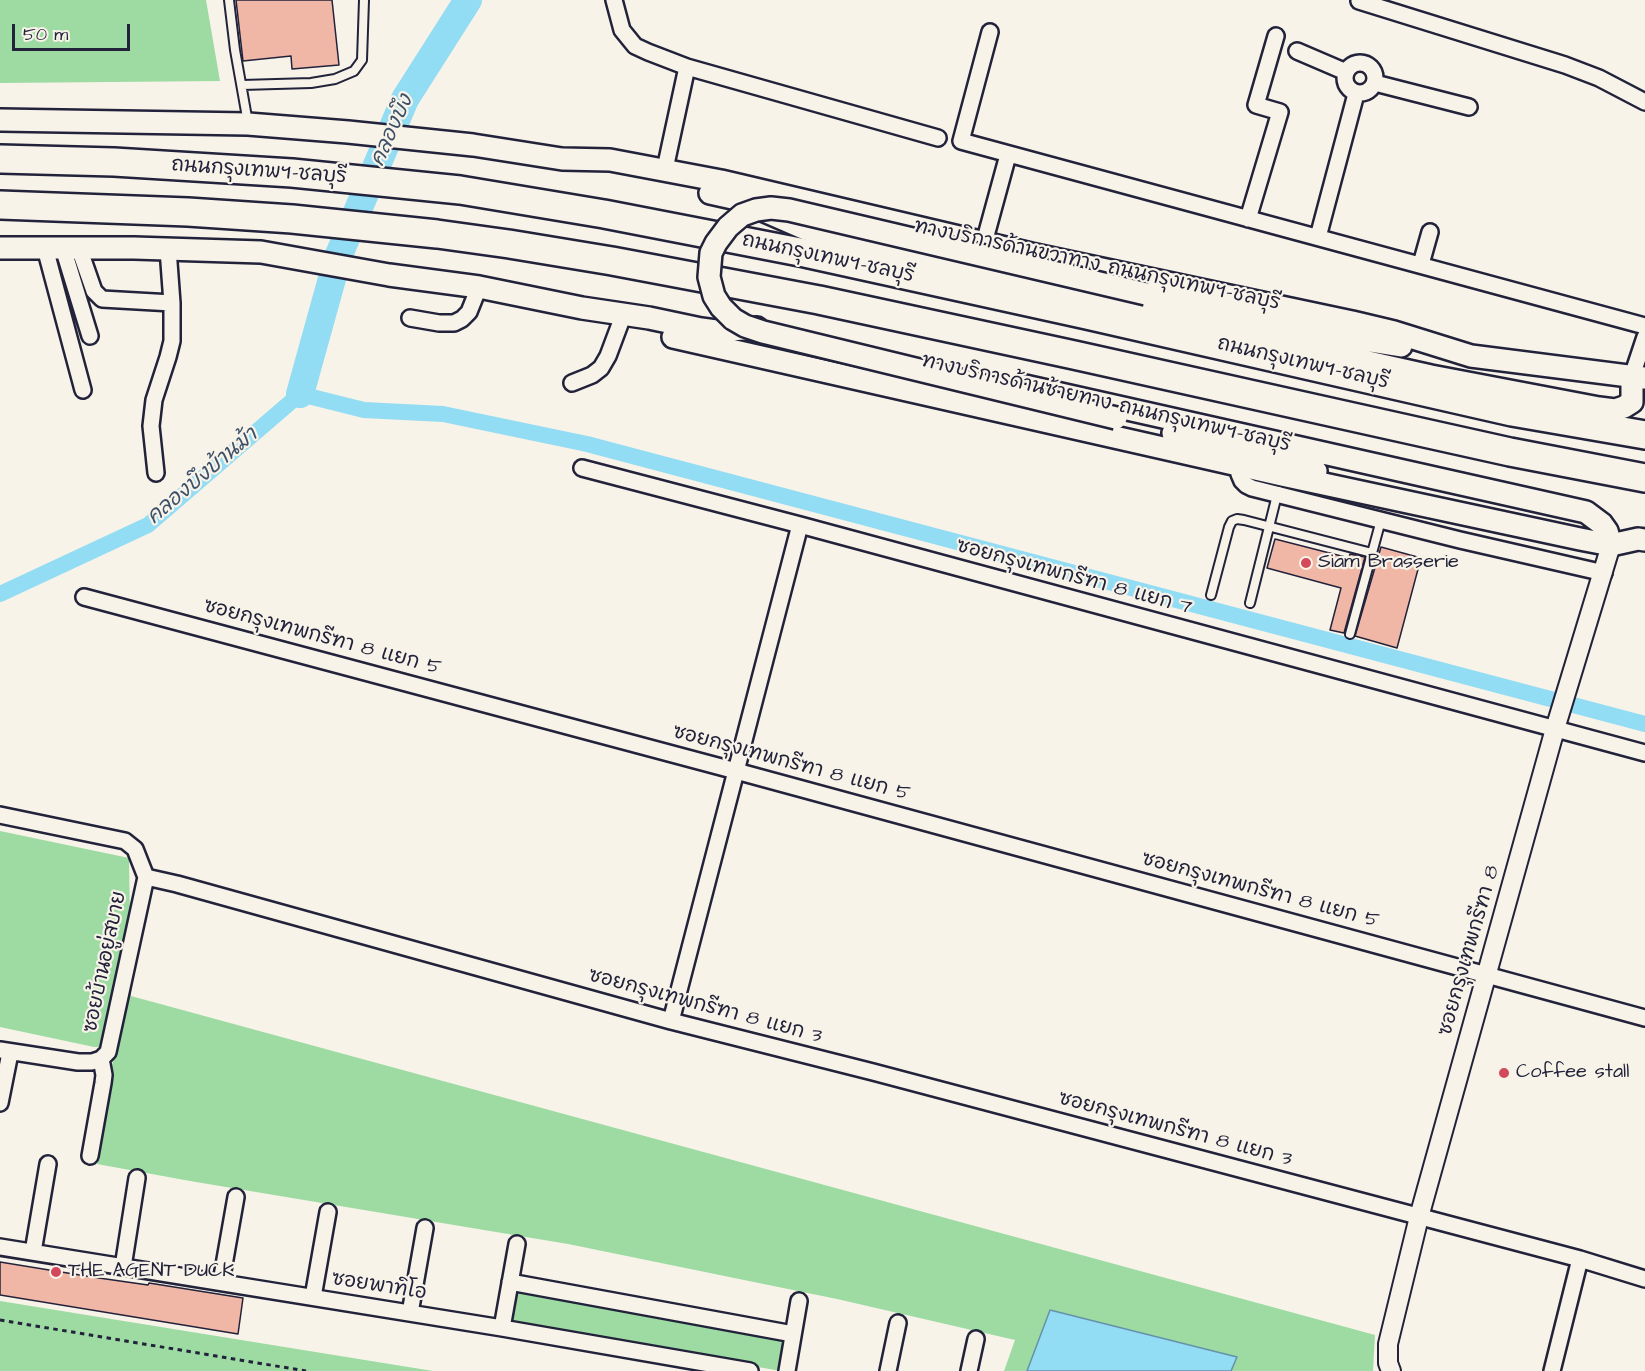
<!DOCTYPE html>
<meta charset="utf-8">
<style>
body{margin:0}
#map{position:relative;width:1645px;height:1371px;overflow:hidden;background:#f7f3e8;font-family:"Architects Daughter",sans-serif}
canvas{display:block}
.scale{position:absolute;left:12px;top:24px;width:118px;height:27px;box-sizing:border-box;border:3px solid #22223b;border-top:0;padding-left:8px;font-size:18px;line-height:21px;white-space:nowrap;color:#22223b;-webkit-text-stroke:4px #f7f3e8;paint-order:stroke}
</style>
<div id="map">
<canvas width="1645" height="1371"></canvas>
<div class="scale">50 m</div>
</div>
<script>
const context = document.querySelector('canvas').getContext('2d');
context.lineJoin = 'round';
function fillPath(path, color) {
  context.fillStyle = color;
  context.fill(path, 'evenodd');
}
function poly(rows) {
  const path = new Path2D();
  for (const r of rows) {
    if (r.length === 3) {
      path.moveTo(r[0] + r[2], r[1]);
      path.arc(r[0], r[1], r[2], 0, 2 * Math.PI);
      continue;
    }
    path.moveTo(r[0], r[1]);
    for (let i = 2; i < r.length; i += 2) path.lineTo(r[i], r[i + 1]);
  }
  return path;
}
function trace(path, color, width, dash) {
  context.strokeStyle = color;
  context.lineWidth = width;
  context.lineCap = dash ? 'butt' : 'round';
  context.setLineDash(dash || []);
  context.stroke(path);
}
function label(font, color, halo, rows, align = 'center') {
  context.font = font + ' "Architects Daughter","Playpen Sans Thai",sans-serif';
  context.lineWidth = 4.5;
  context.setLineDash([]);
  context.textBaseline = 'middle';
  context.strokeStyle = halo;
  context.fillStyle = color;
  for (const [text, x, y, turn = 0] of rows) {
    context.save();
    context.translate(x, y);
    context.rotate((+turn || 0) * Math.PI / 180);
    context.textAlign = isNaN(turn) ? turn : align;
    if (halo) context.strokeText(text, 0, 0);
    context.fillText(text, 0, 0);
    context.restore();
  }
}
fillPath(poly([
 [0,0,206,0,220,81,0,83],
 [0,831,129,858,131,996,1375,1335,1373,1371,1004,1371,1015,1340,837,1299,568,1244,190,1181,97,1164,115,1047,94,1047,0,1027],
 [516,1290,787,1339,781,1371,511,1324],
 [0,1301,433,1371,0,1371]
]), '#9ddba3');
const water = poly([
 [1050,1310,1237,1357,1231,1371,1027,1371,1050,1310]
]);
fillPath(water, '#92dcf4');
trace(water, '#6592aa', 1.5);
trace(poly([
 [0,594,148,525,300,394,364,410,443,414,587,444,1645,724]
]), '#92dcf4', 16);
trace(poly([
 [300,394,338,257,405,99,468,0]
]), '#92dcf4', 28);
const building = poly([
 [236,0,332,0,339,65,292,69,291,56,243,61,236,0],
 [1275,539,1349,558,1350,554,1365,557,1344,633,1330,630,1341,588,1267,568,1275,539],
 [1381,547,1421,558,1397,648,1355,636,1381,547],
 [0,1262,92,1277,148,1285,149,1283,243,1298,238,1334,0,1295,0,1262]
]);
fillPath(building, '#f0b7a7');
trace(building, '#22223b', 1.5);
const service = poly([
 [229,0,235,50,248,123],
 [242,85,311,83,335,79,354,71,362,60,364,0],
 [1211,595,1229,527,1232,521,1237,519,1244,520,1372,553],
 [1250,603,1278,491],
 [1350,634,1381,520]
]);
const minor = poly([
 [614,0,622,30,635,46,648,52,687,67,938,138],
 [1359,1,1565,65,1599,78,1645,102],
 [990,32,961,141,1645,326],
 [1297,51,1346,72],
 [1360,78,15],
 [1375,83,1469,107],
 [665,169,687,67],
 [1248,219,1280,112,1256,105,1276,36],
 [1318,237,1356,94],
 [984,243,1008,155],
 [45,248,83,390],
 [63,248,90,336],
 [79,248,94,291,102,299,172,303],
 [1421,264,1430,232],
 [410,318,439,323,454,323,462,319,469,312,479,287],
 [1632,376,1645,337],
 [572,383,592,375,601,368,608,356,620,324],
 [1240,465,1239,474,1242,481,1246,485,1252,488,1460,540,1604,573],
 [582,468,800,525,1645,753],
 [156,473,151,426,154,400,168,357,172,341,172,303,168,249],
 [84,597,736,771,1645,1018],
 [0,815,125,841,135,849,146,877,177,884,671,1021,873,1072,1580,1259,1645,1279],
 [671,1021,800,525],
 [0,1050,78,1062,92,1062,101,1059,108,1052,146,877],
 [0,1103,10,1053],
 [90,1156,103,1083,104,1075,101,1059],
 [0,1247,502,1328,750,1371],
 [33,1252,48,1164],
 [123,1267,137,1178],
 [221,1282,236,1197],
 [510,1282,793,1334],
 [313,1297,328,1212],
 [410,1313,425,1228],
 [502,1328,517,1244],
 [787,1371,799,1301],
 [888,1371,898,1323],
 [969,1371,976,1339],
 [1552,1371,1580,1259]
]);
const tertiary = poly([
 [1391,1371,1388,1363,1388,1344,1419,1217,1555,729,1611,545]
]);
const secondary = poly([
 [0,120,248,124,348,132,473,145,562,159,610,160,721,181,1031,254,1352,322,1394,332,1471,356,1645,378],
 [710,193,737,199,806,229,851,241,1260,338,1431,376,1599,408,1615,410,1624,407,1632,402,1632,376],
 [0,248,134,248,261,252,389,275,479,287,582,308,649,318,701,329,716,331,757,328],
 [1146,294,1307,331,1401,346],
 [673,337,1282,475,1580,539,1611,545,1638,539,1645,540],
 [1025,386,1586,512,1602,524,1607,531,1611,545],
 [1173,433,1291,462,1316,471]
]);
const motorway = poly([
 [0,159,114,162,292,173,460,190,604,214,805,253,1087,315,1512,412,1645,435],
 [0,205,188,212,292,219,437,234,509,244,612,261,819,300,1074,355,1510,452,1645,478]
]);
trace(service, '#22223b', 12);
trace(minor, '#22223b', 20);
trace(tertiary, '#22223b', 22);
trace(secondary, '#22223b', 26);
trace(motorway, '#22223b', 32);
trace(poly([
 [0,1320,306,1371]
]), '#22223b', 3, [4.5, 4.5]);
trace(service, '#f7f3e8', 8);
trace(minor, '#f7f3e8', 15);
trace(tertiary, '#f7f3e8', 18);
trace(secondary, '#f7f3e8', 21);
trace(motorway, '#f7f3e8', 27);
const secondaryBridge = poly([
 [1116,418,763,332,745,326,733,319,721,307,714,296,709,277,711,253,716,243,728,227,742,215,756,210,771,208,789,210,1146,294]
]);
trace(secondaryBridge, '#22223b', 26, []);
trace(secondaryBridge, '#f7f3e8', 21);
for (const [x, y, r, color] of [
 [1306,563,6,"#d1495b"],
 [1504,1073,6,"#d1495b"],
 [56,1272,6,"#d1495b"]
]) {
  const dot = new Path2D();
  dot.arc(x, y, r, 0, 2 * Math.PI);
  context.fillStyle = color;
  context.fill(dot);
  trace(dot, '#f7f3e8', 2);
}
label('20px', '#22223b', '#f7f3e8', [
 ["ถนนกรุงเทพฯ-ชลบุรี",259,172,4],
 ["ถนนกรุงเทพฯ-ชลบุรี",828,259,12],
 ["ทางบริการด้านขวาทาง ถนนกรุงเทพฯ-ชลบุรี",1097,266,12],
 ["ถนนกรุงเทพฯ-ชลบุรี",1303,364,13],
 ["ทางบริการด้านซ้ายทาง ถนนกรุงเทพฯ-ชลบุรี",1106,404,13],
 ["ซอยกรุงเทพกรีฑา 8 แยก 7",1074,578,15],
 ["ซอยกรุงเทพกรีฑา 8 แยก 5",322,638,15],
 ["ซอยกรุงเทพกรีฑา 8 แยก 5",791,764,15],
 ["ซอยกรุงเทพกรีฑา 8 แยก 5",1260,891,15],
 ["ซอยกรุงเทพกรีฑา 8",1470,951,-74],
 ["ซอยบ้านอยู่สบาย",106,962,-78],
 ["ซอยกรุงเทพกรีฑา 8 แยก 3",705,1007,15],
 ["ซอยกรุงเทพกรีฑา 8 แยก 3",1175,1130,15],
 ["ซอยพาทิโอ",379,1287,9]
]);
label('20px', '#22223b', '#f7f3e8', [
 ["Siam Brasserie",1318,563],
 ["Coffee stall",1516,1073],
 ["THE AGENT DUCK",68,1272]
], 'left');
label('italic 21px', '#3e5069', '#f7f3e8', [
 ["คลองบึง",393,131,-66],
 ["คลองบึงบ้านม้า",203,477,-40]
]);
</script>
